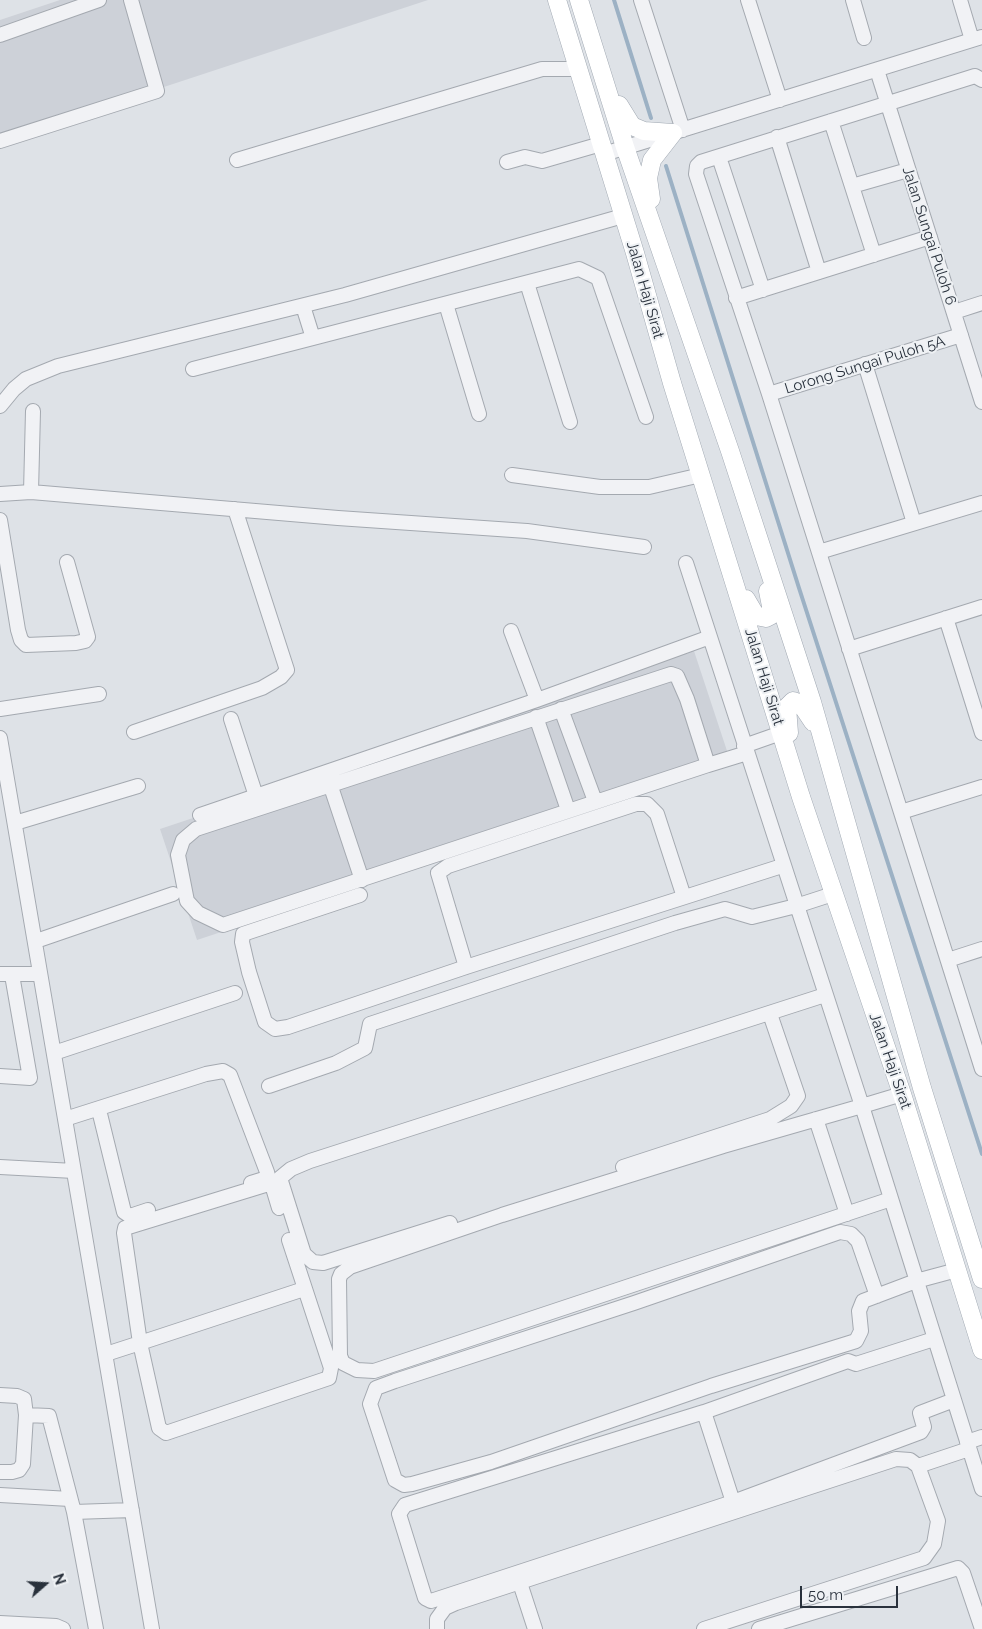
<!DOCTYPE html>
<style>
body{margin:0}
#map{position:relative;width:982px;height:1629px;overflow:hidden;background:#dee2e7;font-family:Raleway,sans-serif}
canvas{display:block}
.north{position:absolute;left:20px;top:1559px;width:50px;height:50px;-webkit-text-stroke:4px #eef1f4;paint-order:stroke;rotate:71deg;font-size:14px;font-weight:700;line-height:20px;text-align:center;color:#29313c}
.north::after{content:'';display:block;margin:auto;width:18px;height:22px;background:#29313c;clip-path:polygon(50% 0,100% 100%,50% 72%,0 100%)}
.scale{position:absolute;left:800px;top:1586px;width:98px;height:22px;box-sizing:border-box;border:2px solid #29313c;border-top:0;padding-left:6px;font-size:15px;line-height:18px;white-space:nowrap;color:#29313c;-webkit-text-stroke:4px #eef1f4;paint-order:stroke}
</style>
<div id="map">
<canvas width="982" height="1629"></canvas>
<div class="north">N</div>
<div class="scale">50 m</div>
</div>
<script>
const context = document.querySelector('canvas').getContext('2d');
context.lineJoin = 'round';
function fillPath(path, color) {
  context.fillStyle = color;
  context.fill(path, 'evenodd');
}
function poly(rows) {
  const path = new Path2D();
  for (const r of rows) {
    path.moveTo(r[0], r[1]);
    for (let i = 2; i < r.length; i += 2) path.lineTo(r[i], r[i + 1]);
  }
  return path;
}
function trace(path, color, width, dash) {
  context.strokeStyle = color;
  context.lineWidth = width;
  context.lineCap = dash ? 'butt' : 'round';
  context.setLineDash(dash || []);
  context.stroke(path);
}
function label(font, color, halo, rows, align = 'center') {
  context.font = font + ' Raleway,sans-serif';
  context.lineWidth = 4;
  context.setLineDash([]);
  context.textBaseline = 'middle';
  context.strokeStyle = halo;
  context.fillStyle = color;
  for (const [text, x, y, turn = 0] of rows) {
    context.save();
    context.translate(x, y);
    context.rotate((+turn || 0) * Math.PI / 180);
    context.textAlign = isNaN(turn) ? turn : align;
    if (halo) context.strokeText(text, 0, 0);
    context.fillText(text, 0, 0);
    context.restore();
  }
}
fillPath(poly([
 [60,0,428,0,0,141,0,20],
 [694,651,731,763,197,940,160,829]
]), '#cdd1d8');
trace(poly([
 [614,0,651,118],
 [666,166,799,588,982,1154]
]), '#9cb1c4', 4);
const minor = poly([
 [641,0,683,130],
 [748,0,780,100],
 [853,0,864,38],
 [960,0,972,40],
 [0,35,99,0],
 [877,70,982,402],
 [982,80,975,76,701,162,697,166,696,174,769,394,982,1069],
 [831,121,874,255],
 [777,137,819,272],
 [0,141,157,91,131,0],
 [604,154,982,37],
 [719,157,763,290],
 [237,160,542,69,577,69],
 [507,162,525,157,542,161,601,144],
 [852,186,908,170],
 [527,283,570,422],
 [736,298,930,237],
 [446,304,479,414],
 [954,312,982,303],
 [313,338,579,269,598,278,646,417],
 [865,364,914,523],
 [193,369,313,338,303,306],
 [769,394,961,335],
 [0,406,14,389,26,379,58,366,345,295,623,216],
 [512,475,600,487,649,487,701,475],
 [31,492,33,411],
 [0,494,31,492,338,518,527,531,644,547],
 [0,520,18,630,21,640,26,645,76,643,85,641,88,637,67,562],
 [819,552,982,503],
 [686,563,862,1106,723,1146,502,1215,350,1267,341,1274,339,1279,340,1356,343,1363,357,1370,374,1371,891,1199],
 [946,618,982,733],
 [511,631,537,700],
 [849,649,982,607],
 [671,674,677,676,687,699,708,765,223,925,198,913,187,901,178,855,183,840,196,829,671,674],
 [0,709,99,694],
 [561,709,595,801],
 [536,717,568,810],
 [231,719,256,796],
 [134,732,262,688,281,677,287,670,235,509],
 [0,738,152,1629],
 [744,746,781,733],
 [708,765,747,753],
 [330,784,362,880],
 [901,812,982,787],
 [200,815,537,700,710,637],
 [15,823,138,786],
 [360,895,243,934,242,942,249,972,265,1022,275,1029,288,1027,466,967,782,866],
 [36,941,173,894],
 [948,960,982,949],
 [466,967,438,873,448,866,636,804,647,804,657,814,684,897],
 [0,974,39,974],
 [54,1053,235,993],
 [0,1076,30,1078,12,975],
 [269,1086,336,1063,365,1048,370,1024,675,923,725,909,752,917,796,906,833,894],
 [902,1094,862,1106,982,1489],
 [99,1110,124,1212,130,1216,148,1210],
 [65,1119,206,1074,223,1071,230,1075,267,1172,268,1176,264,1179,251,1183],
 [816,1119,847,1214],
 [0,1167,74,1171],
 [623,1167,770,1119,791,1106,798,1096,770,1014],
 [279,1208,273,1188,270,1185,265,1185,125,1228,124,1233,140,1343,304,1289],
 [450,1223,323,1263,313,1262,304,1254,280,1178,291,1169,310,1161,825,995],
 [877,1296,858,1241,851,1234,840,1232,634,1303,395,1381,376,1388,370,1404,395,1480,404,1485,412,1484,491,1462,711,1386,856,1341,861,1331,859,1311,863,1301,916,1281,957,1270],
 [934,1339,856,1364,848,1361,704,1412,405,1505,399,1514,425,1598,431,1601,733,1502,921,1432,924,1427,920,1413,954,1400],
 [106,1354,140,1343,159,1428,166,1433,329,1378,331,1368,289,1240],
 [0,1395,17,1396,24,1399,26,1415,49,1416,74,1512,96,1629],
 [704,1412,733,1502],
 [967,1442,982,1437],
 [0,1472,12,1472,19,1470,23,1464,26,1415],
 [0,1495,70,1499],
 [74,1512,132,1510],
 [520,1583,535,1629],
 [0,1623,56,1626,63,1629],
 [437,1629,437,1619,445,1608,456,1603,896,1459,910,1460,918,1466,969,1449],
 [704,1629,924,1558,934,1544,938,1521,918,1466],
 [759,1629,958,1568,963,1573,982,1629]
]);
const major = poly([
 [557,0,635,253,672,383,801,797,902,1094,982,1350],
 [579,0,625,147,730,451,812,702,922,1088,982,1279],
 [619,105,632,126,644,131,673,133],
 [651,199,648,178,652,160,673,133],
 [746,599,756,616,766,618,770,616,771,606,768,591],
 [789,733,787,707,793,701,801,704,813,722]
]);
trace(minor, '#a4a9b0', 16);
trace(major, '#9fa7b1', 19);
trace(minor, '#f1f2f5', 14);
trace(major, '#fff', 18);
label('15px', '#29313c', '#eef1f4', [
 ["Jalan Sungai Puloh 6",929,236,72],
 ["Jalan Haji Sirat",645,290,74],
 ["Lorong Sungai Puloh 5A",865,365,-17],
 ["Jalan Haji Sirat",764,677,73],
 ["Jalan Haji Sirat",890,1061,71]
]);
</script>
